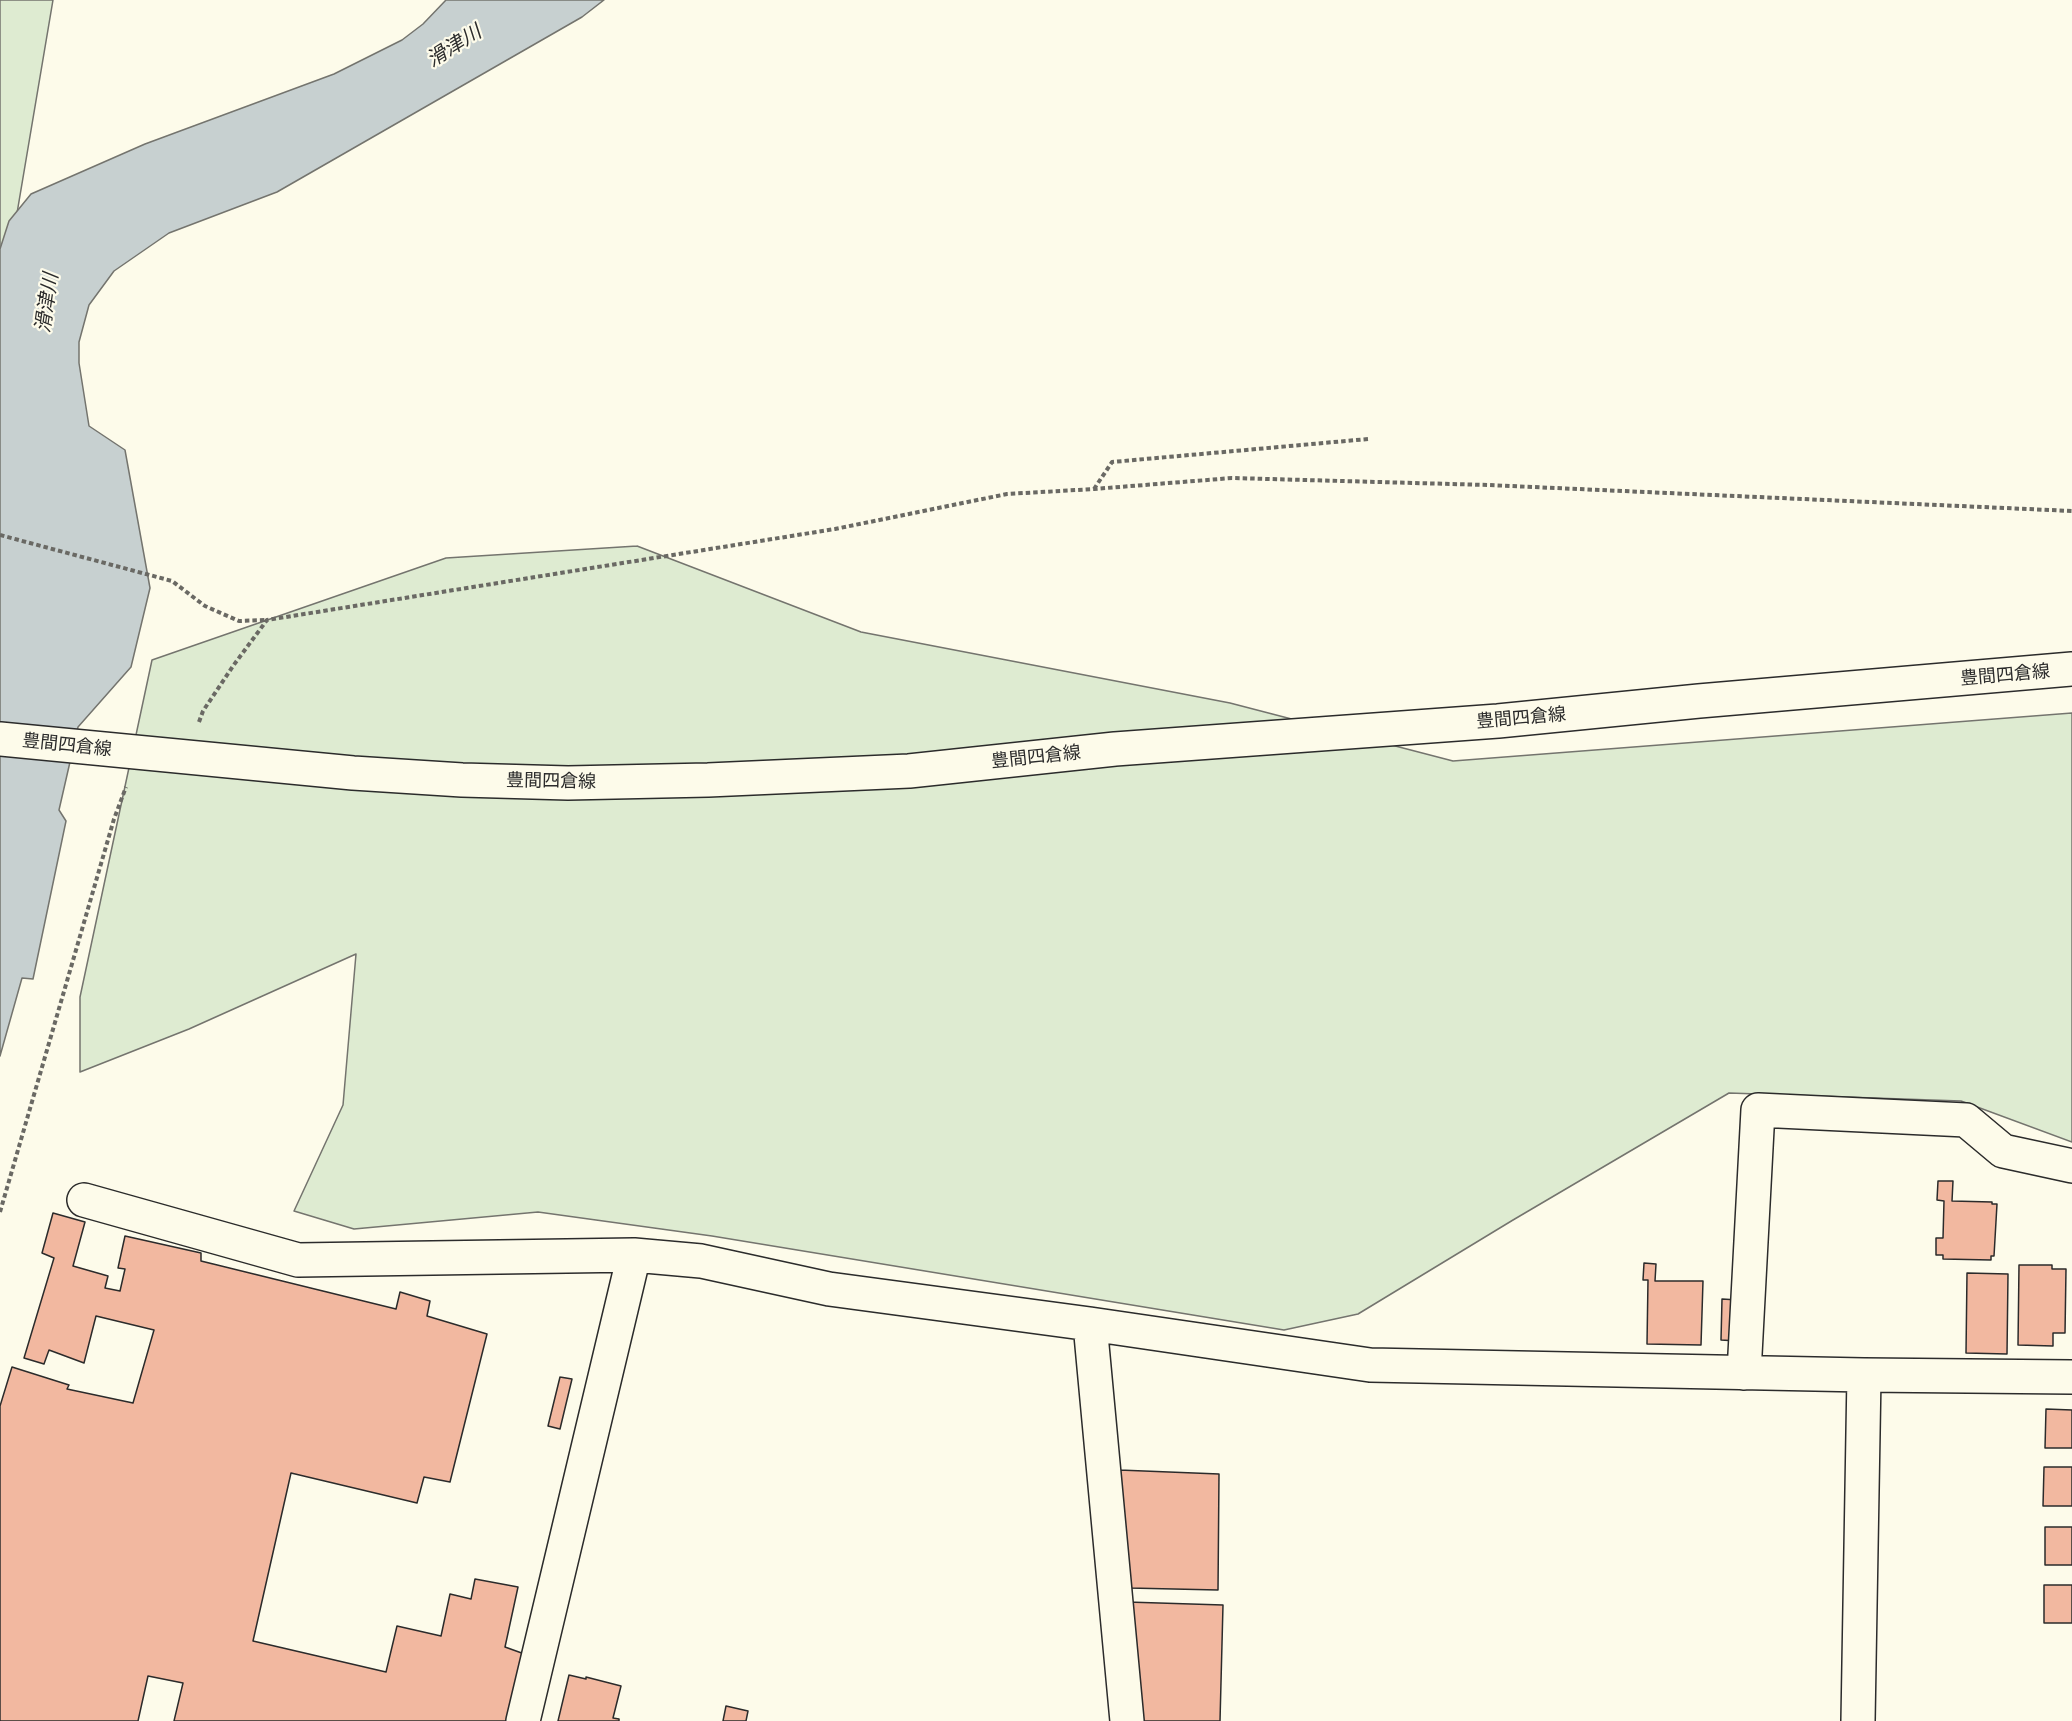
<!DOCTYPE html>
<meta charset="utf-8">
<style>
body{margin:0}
canvas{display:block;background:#fdfbea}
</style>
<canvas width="2072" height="1721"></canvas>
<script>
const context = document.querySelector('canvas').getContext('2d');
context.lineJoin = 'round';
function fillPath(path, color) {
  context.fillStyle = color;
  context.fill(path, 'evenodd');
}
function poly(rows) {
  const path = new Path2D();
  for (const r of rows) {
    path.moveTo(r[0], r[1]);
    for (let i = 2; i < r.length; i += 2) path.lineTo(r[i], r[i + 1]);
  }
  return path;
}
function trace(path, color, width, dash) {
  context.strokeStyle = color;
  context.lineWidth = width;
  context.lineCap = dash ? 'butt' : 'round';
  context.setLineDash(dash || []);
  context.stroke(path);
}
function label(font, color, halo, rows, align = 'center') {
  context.font = font + ' "Asap Condensed","Noto Sans JP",sans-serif';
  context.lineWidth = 4.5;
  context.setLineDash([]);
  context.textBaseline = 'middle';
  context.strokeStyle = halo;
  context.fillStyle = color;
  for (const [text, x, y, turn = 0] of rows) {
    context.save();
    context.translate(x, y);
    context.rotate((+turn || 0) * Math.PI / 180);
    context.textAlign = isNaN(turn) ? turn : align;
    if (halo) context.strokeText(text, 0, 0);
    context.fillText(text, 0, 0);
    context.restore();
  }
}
const green = poly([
 [0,0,53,0,0,314,0,0],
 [637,546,861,632,1230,703,1453,761,2072,713,2072,1142,1961,1101,1729,1093,1513,1220,1358,1314,1284,1330,712,1236,538,1212,354,1229,294,1211,343,1105,356,954,189,1029,80,1072,80,997,152,660,446,558,637,546]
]);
fillPath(green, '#deebd1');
trace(green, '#74746e', 1.5);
const water = poly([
 [446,0,604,0,582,17,277,192,169,233,114,271,89,305,79,342,79,363,89,426,125,450,150,588,131,667,78,727,59,810,66,821,33,979,22,978,0,1056,0,249,9,221,31,194,145,144,334,74,402,40,423,24,446,0]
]);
fillPath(water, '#c7d0d0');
trace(water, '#74746e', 1.5);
const building = poly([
 [1938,1181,1953,1181,1952,1201,1992,1202,1992,1204,1997,1204,1994,1256,1991,1256,1991,1260,1943,1259,1943,1255,1936,1255,1936,1238,1943,1238,1944,1201,1937,1200,1938,1181],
 [53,1213,85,1222,73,1266,108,1276,105,1288,120,1291,125,1269,118,1268,125,1236,201,1253,201,1261,396,1309,400,1292,430,1301,427,1316,487,1334,450,1482,424,1477,417,1503,291,1473,253,1641,386,1672,397,1626,441,1636,450,1594,471,1599,475,1579,518,1587,505,1647,530,1656,515,1721,174,1721,183,1683,148,1676,138,1721,0,1721,0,1406,12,1367,69,1385,67,1389,133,1403,154,1330,96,1316,84,1363,49,1350,44,1364,24,1358,54,1258,42,1253,53,1213],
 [1644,1263,1656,1264,1655,1281,1703,1281,1701,1345,1647,1344,1648,1280,1643,1280,1644,1263],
 [2019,1265,2052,1265,2052,1269,2066,1269,2065,1333,2053,1333,2053,1346,2018,1345,2019,1265],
 [1967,1273,2008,1274,2007,1354,1966,1353,1967,1273],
 [1722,1299,1738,1300,1737,1341,1721,1340,1722,1299],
 [560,1377,572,1379,560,1429,548,1426,560,1377],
 [2046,1409,2072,1410,2072,1448,2045,1448,2046,1409],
 [2044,1467,2072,1467,2072,1506,2043,1506,2044,1467],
 [1119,1470,1219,1474,1218,1590,1129,1588,1119,1470],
 [2045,1527,2072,1527,2072,1565,2045,1565,2045,1527],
 [2044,1585,2072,1585,2072,1623,2044,1623,2044,1585],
 [1127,1602,1223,1605,1220,1721,1140,1721,1127,1602],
 [569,1675,586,1679,586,1677,621,1686,613,1718,619,1719,619,1721,558,1721,569,1675],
 [726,1706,748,1711,746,1721,723,1721,726,1706]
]);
fillPath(building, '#f2b8a0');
trace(building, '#2b2b2b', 1.5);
const street = poly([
 [84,1200,298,1260,634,1255,701,1261,829,1289,1090,1324,1370,1365,1864,1375,2072,1377],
 [1090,1324,1127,1721],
 [1744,1373,1758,1110,1966,1120,2003,1151,2072,1166],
 [523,1721,634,1255],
 [1858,1721,1864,1375]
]);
const secondary = poly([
 [0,739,353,773,462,780,568,783,708,780,909,771,1115,749,1498,721,1699,701,2072,669]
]);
trace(street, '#2b2b2b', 36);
trace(secondary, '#2b2b2b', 36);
trace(poly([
 [1094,489,1112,462,1368,439],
 [0,535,172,581,205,606,239,621,266,620],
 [199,722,203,711,233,666,267,620,835,529,1007,494,1094,489,1232,478,1488,485,2072,511],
 [0,1212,114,819,126,787]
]), '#6a6964', 4, [4.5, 3]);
trace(street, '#fdfbea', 33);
trace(secondary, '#fdfbea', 33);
label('18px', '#2b2b2b', '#fdfbea', [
 ["豊間四倉線",2005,675,-5],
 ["豊間四倉線",1521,718,-5],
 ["豊間四倉線",67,745,6],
 ["豊間四倉線",1036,757,-6],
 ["豊間四倉線",551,781,1]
]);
label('italic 20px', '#2b2b2b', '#fdfbea', [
 ["滑津川",454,46,-32],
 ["滑津川",47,303,-82]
]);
</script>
